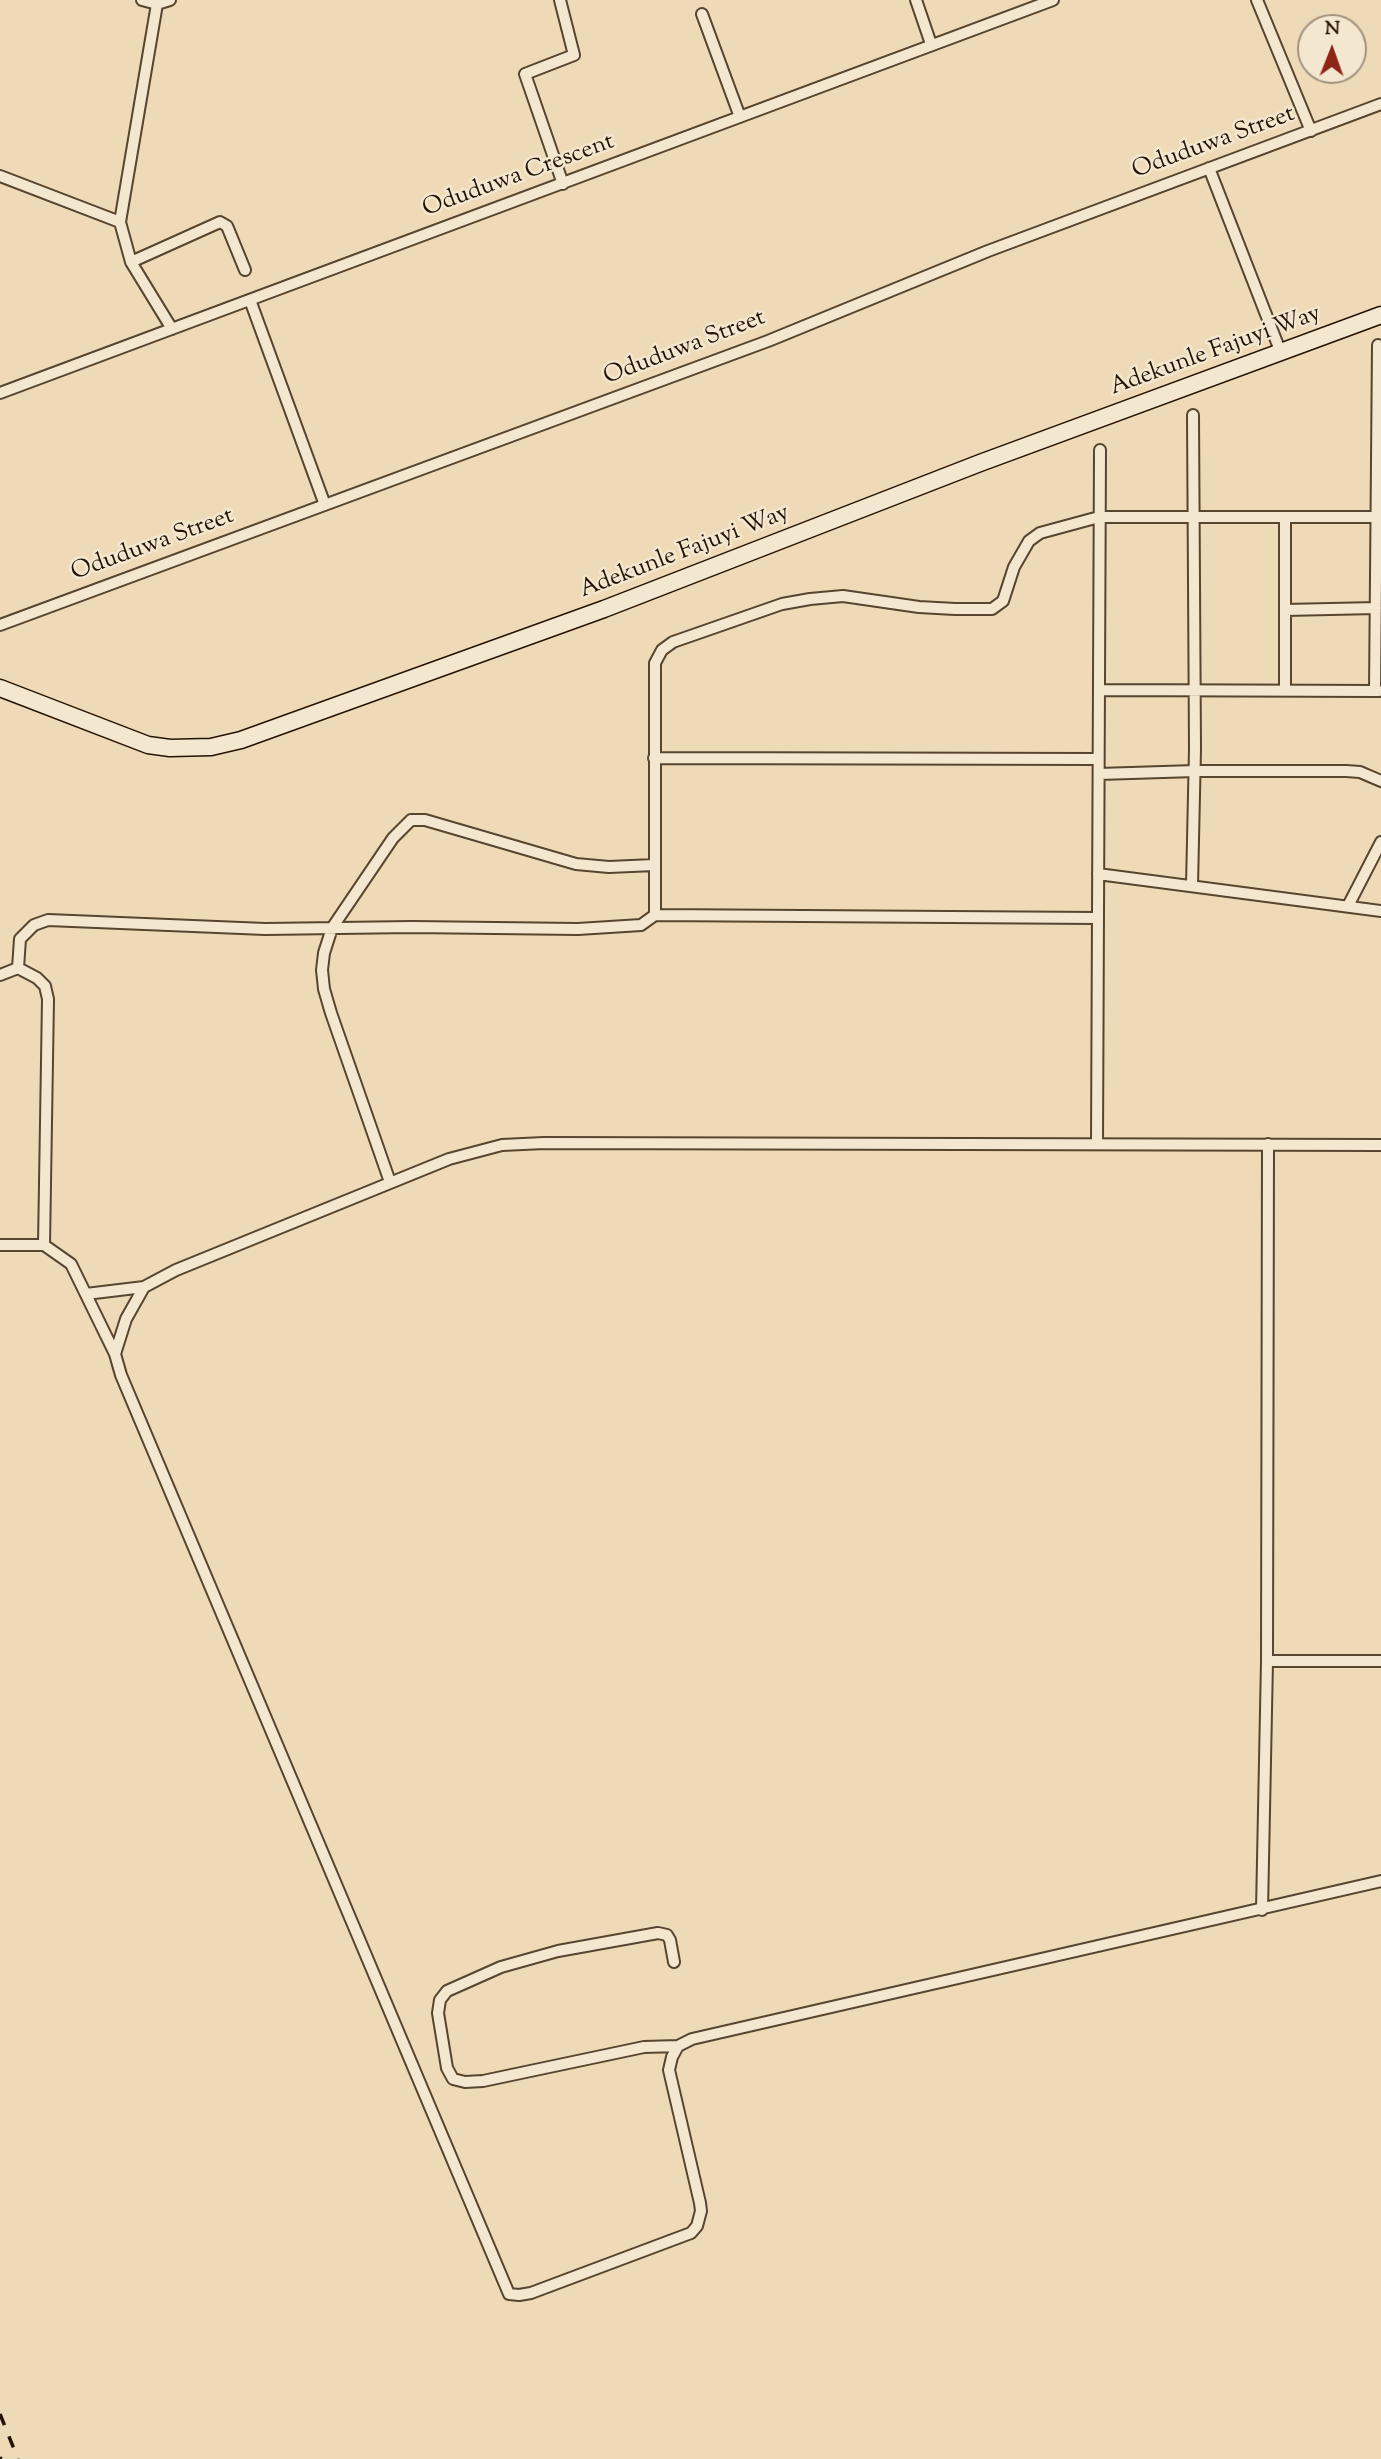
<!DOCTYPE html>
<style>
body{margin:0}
#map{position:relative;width:1381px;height:2459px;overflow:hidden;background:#eedab7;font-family:"Sorts Mill Goudy",serif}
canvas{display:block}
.north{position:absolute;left:1297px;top:14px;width:70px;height:70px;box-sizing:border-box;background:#f4e7d0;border:2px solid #a1927e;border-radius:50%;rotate:1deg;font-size:19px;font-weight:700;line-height:28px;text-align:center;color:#241302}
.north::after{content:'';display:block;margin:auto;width:24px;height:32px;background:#8f2418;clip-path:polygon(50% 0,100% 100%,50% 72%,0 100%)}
</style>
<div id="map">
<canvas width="1381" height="2459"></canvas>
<div class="north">N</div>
</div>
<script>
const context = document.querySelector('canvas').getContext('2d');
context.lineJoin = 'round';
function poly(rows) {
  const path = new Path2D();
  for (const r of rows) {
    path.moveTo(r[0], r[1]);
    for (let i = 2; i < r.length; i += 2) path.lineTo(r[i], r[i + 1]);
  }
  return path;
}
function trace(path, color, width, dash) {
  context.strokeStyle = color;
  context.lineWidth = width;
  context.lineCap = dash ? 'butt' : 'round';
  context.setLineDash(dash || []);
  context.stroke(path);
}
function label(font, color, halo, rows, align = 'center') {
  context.font = font + ' "Sorts Mill Goudy",serif';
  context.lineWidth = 5;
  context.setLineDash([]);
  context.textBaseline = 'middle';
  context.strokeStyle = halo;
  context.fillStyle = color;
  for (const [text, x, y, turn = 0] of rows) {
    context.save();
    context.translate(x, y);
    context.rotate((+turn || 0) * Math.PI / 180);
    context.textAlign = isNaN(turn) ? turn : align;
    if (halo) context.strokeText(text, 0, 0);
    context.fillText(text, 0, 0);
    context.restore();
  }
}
const street = poly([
 [142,0,157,4,170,0],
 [560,0,574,55,525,74,563,184],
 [916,0,931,44],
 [1257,0,1311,131],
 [157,4,120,222,131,262,172,329],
 [702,14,740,117],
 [1209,168,1281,353],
 [0,176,120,222],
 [131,262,220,222,227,226,245,270],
 [250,300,325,505],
 [0,393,1053,0],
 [1285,517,1285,690],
 [1285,610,1376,608],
 [0,625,768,341,988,251,1381,104],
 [1099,690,1379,691],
 [1375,691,1378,345],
 [654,758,1098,759],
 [1099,774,1195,771,1346,771,1360,772,1381,781],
 [1098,874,1381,911],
 [1192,886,1195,749,1193,415],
 [1348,906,1381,842],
 [655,915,655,663,662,650,673,642,782,604,810,599,843,596,919,607,955,609,992,609,1003,601,1014,567,1029,541,1040,533,1099,517,1381,517],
 [18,968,20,939,34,925,48,920,265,929,412,927,578,929,641,925,655,915,1097,918],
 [0,975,18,968,37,978,45,986,48,999,44,1245],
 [1097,1144,1100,450],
 [1381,1145,544,1143,502,1145,449,1159,176,1270,144,1287,126,1319,115,1354,121,1375,509,2294,519,2295,531,2293,691,2233,697,2226,701,2211,700,2203,669,2070,672,2057,678,2046,692,2039,1381,1881],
 [390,1182,331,1013,324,989,322,970,324,953,332,928,393,838,411,820,425,820,576,864,609,867,654,865],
 [0,1245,44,1245,71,1264,115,1354],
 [86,1294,144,1287],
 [1267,1661,1381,1661],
 [1262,1910,1267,1661,1268,1144],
 [674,1962,670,1940,667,1935,658,1933,558,1951,501,1967,447,1991,440,2000,438,2013,447,2068,453,2079,465,2082,483,2081,644,2047,678,2046]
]);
const secondary = poly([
 [0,688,148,745,170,748,211,747,241,740,604,609,980,463,1381,315]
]);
trace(street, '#56452f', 14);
trace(secondary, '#241302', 19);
trace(street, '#f4e7d0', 10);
trace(secondary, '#f4e7d0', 16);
trace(poly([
 [0,2414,18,2459],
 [0,2457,1,2459]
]), '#241302', 3.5, [12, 12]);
label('24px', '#241302', '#f4e7d0', [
 ["Oduduwa Street",1214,144,-20],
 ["Oduduwa Crescent",519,177,-20],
 ["Oduduwa Street",685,349,-21],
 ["Adekunle Fajuyi Way",1216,352,-20],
 ["Oduduwa Street",153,546,-20],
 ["Adekunle Fajuyi Way",685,553,-21]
]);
</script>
